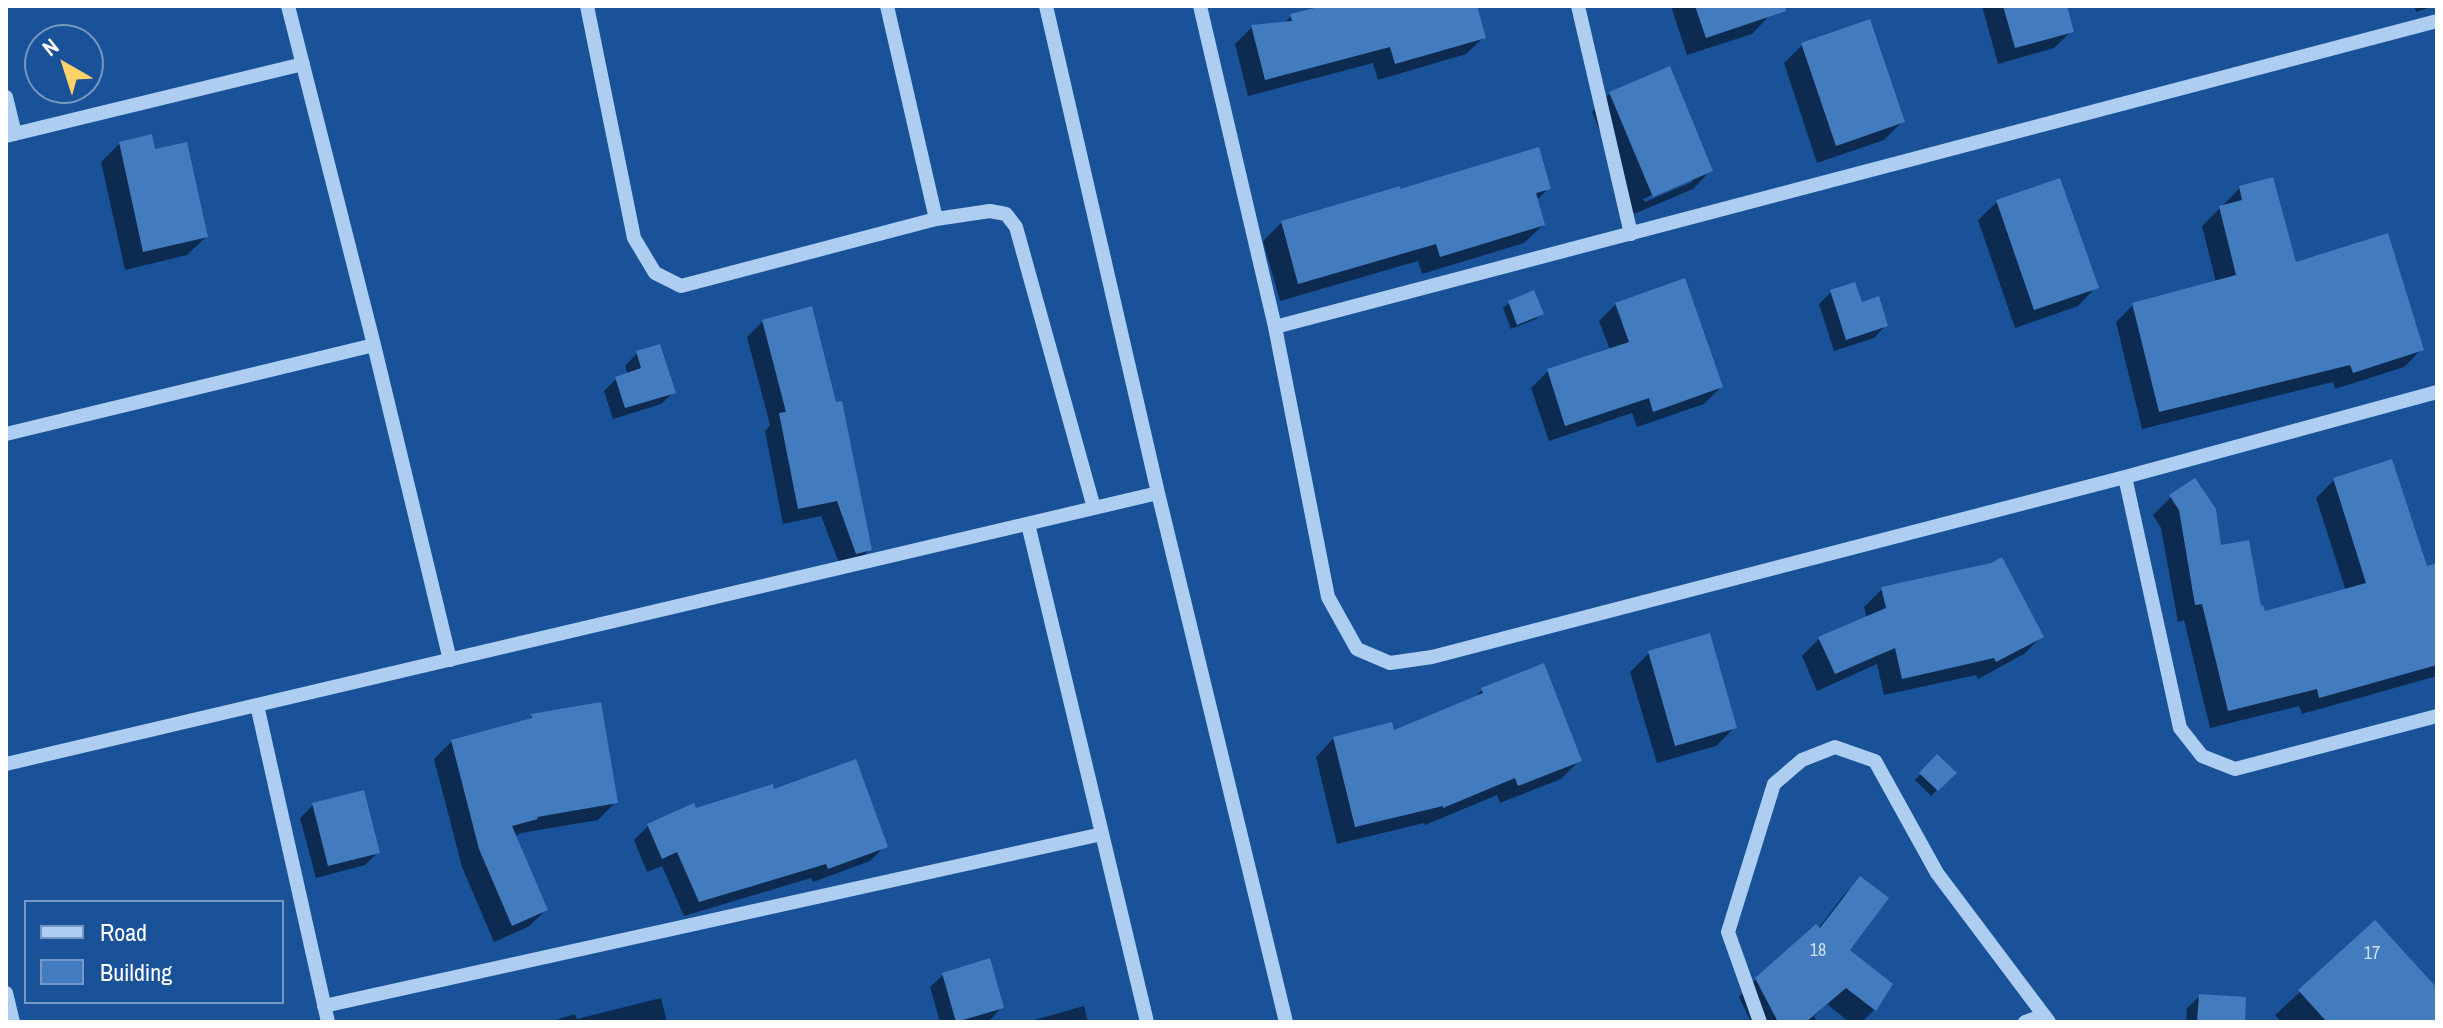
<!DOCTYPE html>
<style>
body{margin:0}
#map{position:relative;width:2443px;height:1028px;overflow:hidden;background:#195298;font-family:"Archivo Narrow",sans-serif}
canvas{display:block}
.frame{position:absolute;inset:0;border:8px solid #fff;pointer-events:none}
.legend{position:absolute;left:24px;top:900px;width:260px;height:104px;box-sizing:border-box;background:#195298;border:2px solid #7597c1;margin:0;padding:10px 14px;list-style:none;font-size:24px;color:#fff}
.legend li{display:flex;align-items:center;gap:16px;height:40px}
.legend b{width:40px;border:2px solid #7597c1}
.north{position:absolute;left:24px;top:24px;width:80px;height:80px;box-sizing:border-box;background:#195298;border:2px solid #7597c1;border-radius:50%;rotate:321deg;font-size:22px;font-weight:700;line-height:32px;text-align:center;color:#fff}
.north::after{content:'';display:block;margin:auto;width:28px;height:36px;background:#ffd26c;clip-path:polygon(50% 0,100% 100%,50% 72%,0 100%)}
</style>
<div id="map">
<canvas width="2443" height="1028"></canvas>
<div class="frame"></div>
<ul class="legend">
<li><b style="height:10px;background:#adcdf1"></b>Road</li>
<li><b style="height:22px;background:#427cbf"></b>Building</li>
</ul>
<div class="north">N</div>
</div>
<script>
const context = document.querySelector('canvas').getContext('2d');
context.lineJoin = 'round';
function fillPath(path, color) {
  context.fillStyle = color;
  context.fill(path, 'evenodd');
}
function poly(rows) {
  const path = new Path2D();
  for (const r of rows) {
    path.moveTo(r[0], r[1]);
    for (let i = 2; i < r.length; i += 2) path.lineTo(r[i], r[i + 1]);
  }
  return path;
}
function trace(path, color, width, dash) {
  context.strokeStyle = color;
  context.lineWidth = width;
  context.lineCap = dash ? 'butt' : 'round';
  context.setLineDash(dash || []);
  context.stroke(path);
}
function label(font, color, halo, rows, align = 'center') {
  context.font = font + ' "Archivo Narrow",sans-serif';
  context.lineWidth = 7;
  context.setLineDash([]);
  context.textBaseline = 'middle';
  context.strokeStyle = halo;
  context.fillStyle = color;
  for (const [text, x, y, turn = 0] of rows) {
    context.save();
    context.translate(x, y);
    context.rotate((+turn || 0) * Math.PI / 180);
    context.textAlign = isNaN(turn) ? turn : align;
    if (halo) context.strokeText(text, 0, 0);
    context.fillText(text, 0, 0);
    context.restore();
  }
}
fillPath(poly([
 [1331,6,1475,6,1484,37,1466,54,1378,80,1373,63,1248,96,1235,44,1252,27,1284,24,1291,16],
 [1671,6,1767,6,1770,15,1752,34,1687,55],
 [1982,6,2065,6,2072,31,2054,48,1998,64],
 [2414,6,2434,6,2416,12],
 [1802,45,1902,122,1884,140,1817,163,1784,63],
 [1610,93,1711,170,1693,189,1634,214,1592,112],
 [1692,178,1692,182,1645,202,1643,199],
 [120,143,154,151,206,237,187,255,125,270,101,162],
 [1549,188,1536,201,1543,225,1524,243,1422,274,1418,261,1280,301,1263,241,1282,222,1399,192],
 [2240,188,2294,265,2422,349,2404,367,2335,389,2333,382,2142,429,2116,322,2134,304,2216,282,2202,226],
 [1997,202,2096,287,2078,306,2015,328,1978,220],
 [1831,292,1860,305,1886,325,1874,338,1834,351,1819,304],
 [1509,303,1542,313,1536,319,1511,329,1503,308],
 [1616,304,1721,387,1704,404,1637,427,1632,413,1549,441,1531,388,1548,371,1610,350,1599,321],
 [763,321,870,549,854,565,841,568,821,516,783,524,765,431,770,425,747,337],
 [637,353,674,392,661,404,613,419,604,391,616,379,628,375,625,366],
 [2334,480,2426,569,2437,565,2437,676,2302,714,2299,706,2210,728,2184,620,2178,622,2161,528,2153,515,2171,497,2220,547,2263,614,2346,591,2316,498],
 [1882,589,2042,636,2024,654,1978,679,1976,675,1884,695,1877,664,1817,691,1802,656,1819,639,1867,618,1864,607],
 [1649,653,1735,727,1716,746,1657,763,1630,672],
 [1482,690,1580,760,1561,779,1500,803,1497,795,1425,825,1424,823,1337,844,1316,757,1334,738,1392,733,1473,699],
 [532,716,616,802,598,820,521,833,514,837,546,910,528,927,494,942,462,867,434,759,452,741,526,722],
 [1937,757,1954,773,1931,796,1915,780],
 [773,792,885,846,870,861,813,882,811,878,684,916,662,866,647,872,634,840,648,826,695,810],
 [313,805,378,852,365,865,316,878,300,818],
 [1860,879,1847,951,1890,984,1874,1010,1862,1022,1849,1022,1827,1004,1814,1016,1817,1022,1751,1022,1739,997,1756,979,1818,929,1843,896],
 [2375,923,2437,991,2437,1022,2281,1022,2275,1015],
 [943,975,1002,1007,990,1020,982,1022,940,1022,930,987],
 [2200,996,2243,1022,2186,1022,2187,1008],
 [661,998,667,1022,549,1022,575,1014,577,1019],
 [1084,1006,1088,1022,1027,1022]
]), '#0007');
fillPath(poly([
 [1323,6,1477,6,1486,38,1395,64,1390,47,1265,80,1251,25,1292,21,1290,14],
 [1695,6,1785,6,1786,11,1706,38],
 [2003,6,2067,6,2074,32,2015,48],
 [1870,19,1905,122,1836,146,1801,43],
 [1670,66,1713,171,1653,197,1609,92],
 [152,134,155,149,187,142,208,237,143,252,119,142],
 [1539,147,1551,189,1536,193,1545,225,1440,257,1436,244,1298,284,1281,221,1400,186,1400,189],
 [2273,177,2296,262,2388,233,2424,350,2353,373,2350,365,2159,412,2132,303,2236,275,2219,206,2242,200,2239,186],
 [2060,178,2099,288,2034,310,1996,200],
 [1685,278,1723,387,1653,412,1649,398,1565,426,1547,369,1629,342,1615,303],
 [1855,282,1862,302,1879,296,1888,326,1846,340,1830,290],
 [1534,290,1544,314,1517,325,1508,301],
 [812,306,836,402,842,401,872,550,856,554,837,501,798,509,779,413,786,412,762,320],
 [660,344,676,393,625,408,615,377,641,368,636,351],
 [2392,459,2427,566,2437,563,2437,665,2319,698,2317,689,2228,711,2202,604,2195,605,2179,510,2169,495,2195,478,2216,509,2221,545,2249,540,2261,606,2263,605,2265,611,2366,583,2333,478],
 [2002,557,2044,637,1996,662,1994,658,1902,679,1895,648,1835,674,1818,637,1886,608,1881,587,1991,563],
 [1710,633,1737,728,1675,746,1648,651],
 [1544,663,1582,761,1518,786,1515,778,1443,808,1443,806,1355,827,1333,737,1392,722,1394,730,1483,693,1481,688],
 [601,702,618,803,537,817,538,819,512,826,548,910,512,926,479,849,451,740,532,718,531,714],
 [1937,754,1957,773,1938,791,1919,773],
 [856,759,888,847,828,869,826,864,699,902,677,852,662,859,647,824,694,803,696,808,773,784,774,789],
 [364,790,380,853,328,866,312,803],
 [1860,876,1889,898,1850,950,1893,984,1876,1011,1846,988,1806,1022,1778,1022,1755,978,1816,924,1820,928],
 [2375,920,2437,988,2437,1022,2327,1022,2298,990],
 [990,958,1004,1008,956,1022,942,973],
 [2199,994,2246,997,2245,1022,2197,1022]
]), '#427cbf');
trace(poly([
 [288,6,374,345,450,660],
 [587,6,634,238,655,273,681,286,936,219,990,211,1006,214,1016,227,1094,508],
 [887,6,936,219],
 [1046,6,1158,493,1286,1022],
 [1200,6,1275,327,1328,597,1357,649,1390,663,1432,657,2125,477,2437,392],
 [1578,6,1631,234],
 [6,97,15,134],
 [6,136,303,64],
 [1275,327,2437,21],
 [6,434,374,345],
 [2125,477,2180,728,2202,756,2235,769,2437,716],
 [1028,524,1147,1022],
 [257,705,328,1022],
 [6,764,1158,493],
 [6,993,13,1022],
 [324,1006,1102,834],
 [1760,1022,1728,932,1774,784,1802,760,1835,747,1875,761,1937,873,2049,1022],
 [2025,1022,2044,1015]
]), '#adcdf1', 14);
label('18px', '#d0deef', null, [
 ["18",1818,951],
 ["17",2372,954]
]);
</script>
